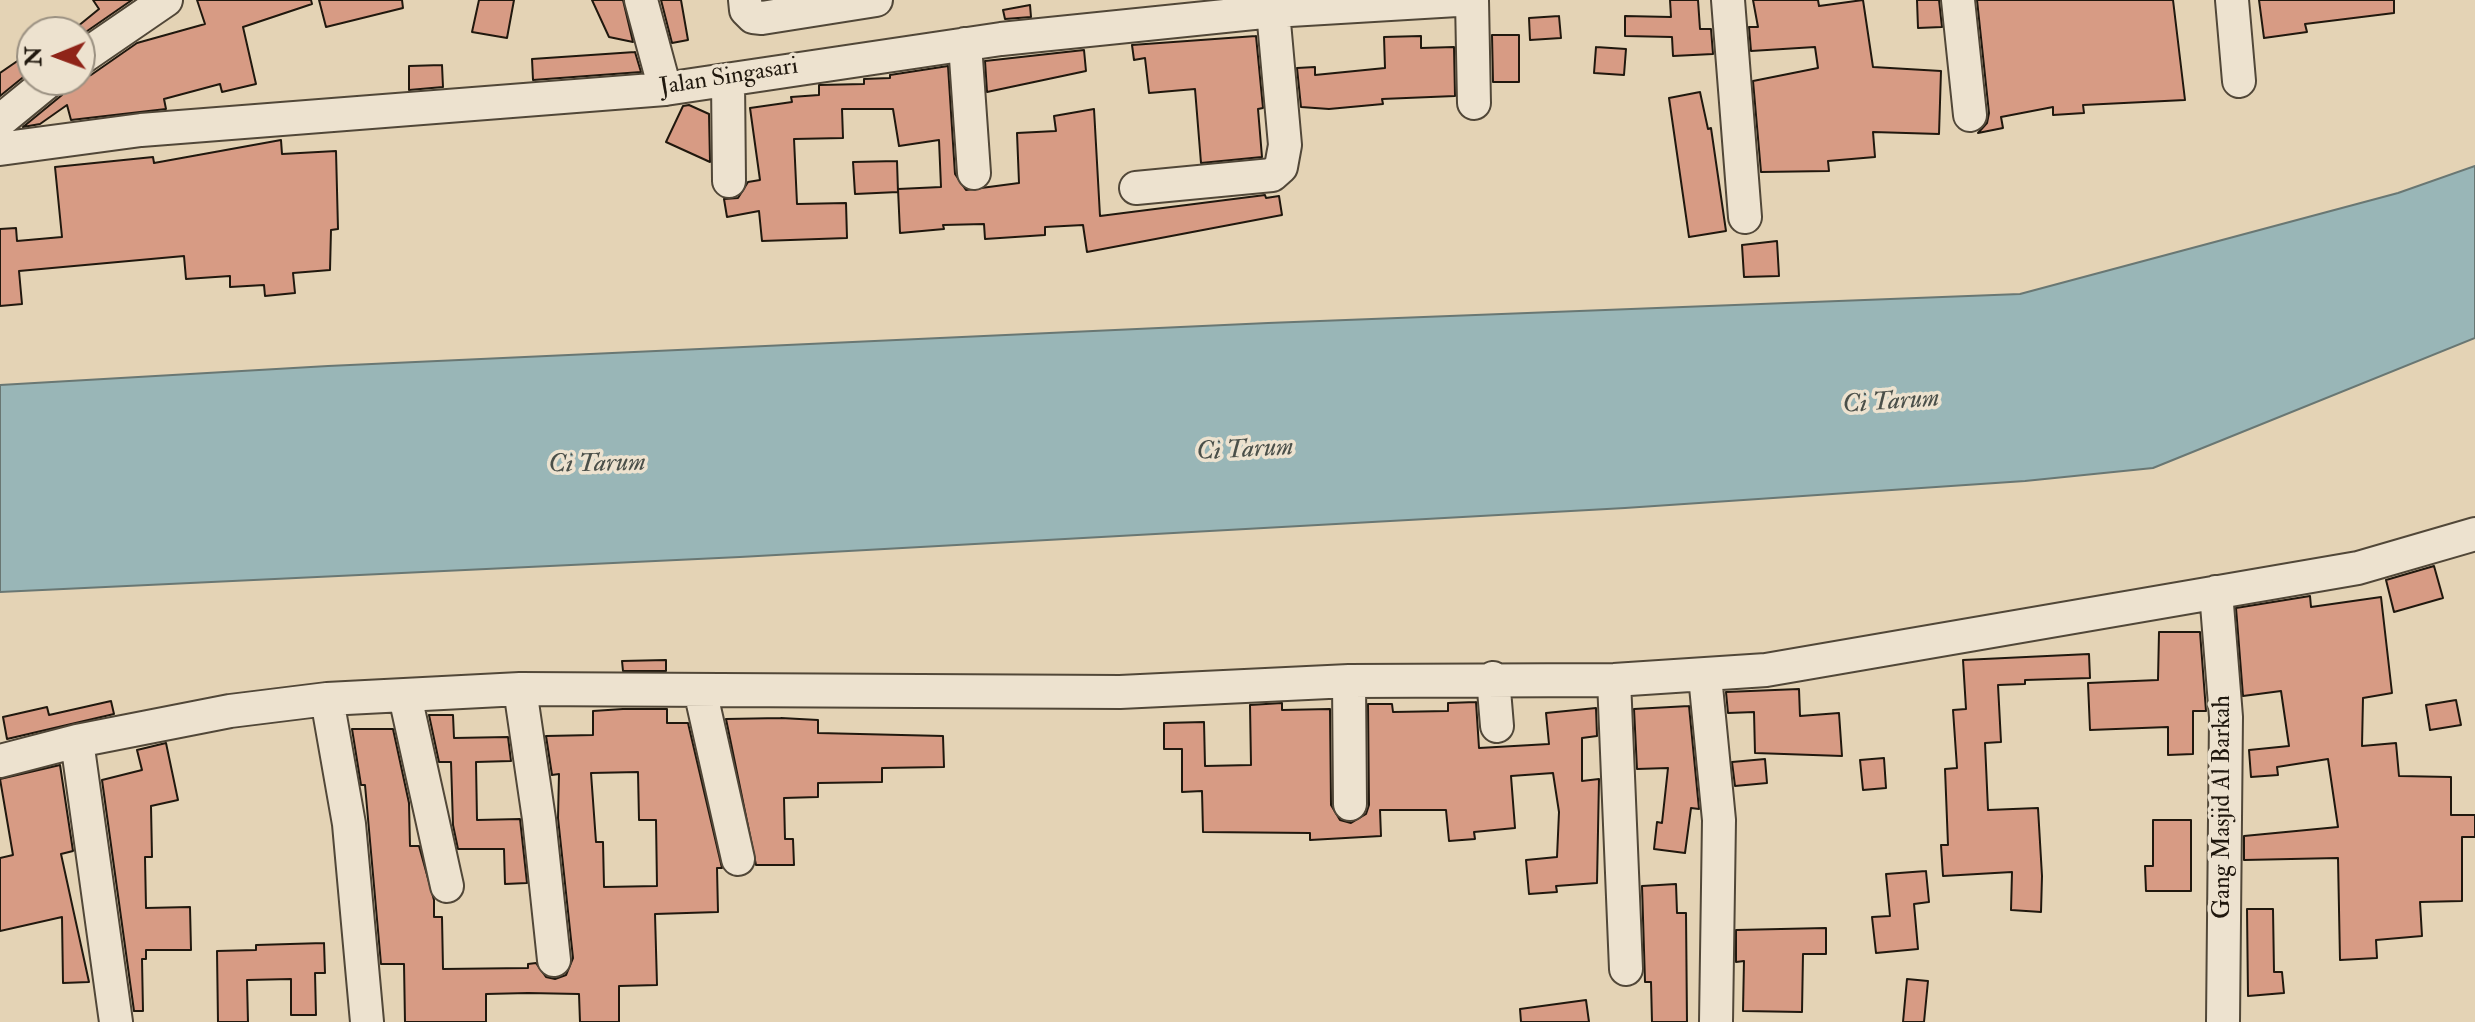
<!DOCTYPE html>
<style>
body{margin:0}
#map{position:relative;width:2475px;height:1022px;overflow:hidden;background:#e4d3b5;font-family:"IM FELL Double Pica",serif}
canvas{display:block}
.north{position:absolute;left:16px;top:16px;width:80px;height:80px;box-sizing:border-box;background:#ede2cf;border:2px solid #9b9182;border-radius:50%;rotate:269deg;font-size:22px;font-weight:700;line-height:32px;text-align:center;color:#20180e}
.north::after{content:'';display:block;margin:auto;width:28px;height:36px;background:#8f2418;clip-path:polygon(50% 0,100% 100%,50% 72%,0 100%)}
</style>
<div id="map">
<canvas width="2475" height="1022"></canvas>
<div class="north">N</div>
</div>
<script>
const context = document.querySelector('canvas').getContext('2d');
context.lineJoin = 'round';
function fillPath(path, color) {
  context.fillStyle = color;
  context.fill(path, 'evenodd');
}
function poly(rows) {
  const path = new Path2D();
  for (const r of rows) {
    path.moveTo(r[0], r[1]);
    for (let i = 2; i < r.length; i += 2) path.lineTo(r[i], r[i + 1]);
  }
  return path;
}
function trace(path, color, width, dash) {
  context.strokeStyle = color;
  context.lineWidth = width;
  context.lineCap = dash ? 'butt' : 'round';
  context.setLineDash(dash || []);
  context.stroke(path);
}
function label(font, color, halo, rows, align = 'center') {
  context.font = font + ' "IM FELL Double Pica",serif';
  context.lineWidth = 7;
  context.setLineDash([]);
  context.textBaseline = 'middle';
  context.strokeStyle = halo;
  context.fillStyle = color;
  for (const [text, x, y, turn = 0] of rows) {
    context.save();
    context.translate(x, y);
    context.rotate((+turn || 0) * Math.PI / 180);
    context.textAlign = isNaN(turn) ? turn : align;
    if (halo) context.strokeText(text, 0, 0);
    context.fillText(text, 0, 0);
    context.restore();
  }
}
const water = poly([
 [2475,166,2475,338,2153,468,2025,481,1625,508,740,557,0,592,0,385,328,366,1268,323,2020,294,2398,193,2475,166]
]);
fillPath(water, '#99b6b7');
trace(water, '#697773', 2);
const building = poly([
 [93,0,132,0,80,36,80,32,72,31,99,9,93,0],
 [197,0,311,0,312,4,243,27,256,84,222,92,220,84,164,99,166,109,71,120,67,105,40,124,23,127,62,95,69,80,91,75,137,43,205,24,197,0],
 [319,0,402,0,403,8,326,27,319,0],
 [479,0,514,0,507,38,472,32,479,0],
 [592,0,623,0,633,42,609,37,592,0],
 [661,0,681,0,688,40,672,43,661,0],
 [1670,0,1698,0,1700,29,1711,29,1713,54,1673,56,1672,37,1625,36,1625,16,1671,17,1670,0],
 [1753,0,1818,0,1819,6,1863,0,1873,67,1941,71,1939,134,1873,132,1875,157,1828,161,1829,171,1761,172,1753,81,1818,68,1815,47,1751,51,1749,27,1758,27,1753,0],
 [1917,0,1939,0,1942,27,1918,28,1917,0],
 [1977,0,2173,0,2185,100,2083,105,2084,113,2053,115,2053,107,2001,117,2003,128,1978,133,1987,123,1989,113,1977,0],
 [2259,0,2394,0,2394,13,2305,24,2307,32,2264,38,2259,0],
 [1030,5,1031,17,1005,19,1003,10,1030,5],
 [1559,16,1561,38,1530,40,1529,18,1559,16],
 [1492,35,1519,35,1519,82,1493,82,1492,35],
 [1256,36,1263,108,1258,109,1262,157,1201,163,1195,89,1149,93,1145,58,1134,60,1132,45,1256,36],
 [1421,36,1421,48,1454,47,1455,96,1382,99,1383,104,1329,109,1301,107,1297,68,1315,67,1315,75,1385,68,1384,37,1421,36],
 [1596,47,1626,49,1624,75,1594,73,1596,47],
 [1084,50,1086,71,987,92,985,61,1084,50],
 [32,51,32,70,0,96,0,73,32,51],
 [635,52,641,72,533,80,532,59,635,52],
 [442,65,443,87,409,90,409,66,442,65],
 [948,66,955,174,966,190,1019,183,1017,133,1056,131,1054,116,1094,109,1100,216,1265,195,1266,198,1279,196,1282,215,1087,252,1083,225,1045,227,1045,235,985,239,984,224,943,225,944,229,900,233,898,189,941,187,939,140,899,146,893,109,842,109,843,138,794,139,797,204,846,203,847,238,762,241,759,211,727,217,724,199,738,198,748,182,760,180,750,108,792,102,791,97,819,95,819,85,864,84,864,79,890,78,890,75,948,66],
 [1700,92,1708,129,1711,128,1726,231,1689,237,1669,98,1700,92],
 [689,105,709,114,710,162,666,142,683,106,689,105],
 [281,140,282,154,336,151,338,229,331,230,330,270,293,273,295,293,265,296,264,285,230,287,230,276,186,279,184,256,19,271,22,304,0,306,0,229,16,228,17,241,62,237,55,167,153,157,154,163,281,140],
 [897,161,898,192,855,194,853,162,897,161],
 [1777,241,1779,276,1744,277,1742,245,1777,241],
 [2434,566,2443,598,2394,612,2386,580,2434,566],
 [2310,596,2311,607,2381,597,2392,693,2363,698,2362,746,2396,743,2399,776,2451,777,2451,815,2475,815,2475,837,2462,837,2462,901,2420,902,2422,936,2376,940,2377,958,2340,960,2338,858,2244,860,2244,836,2338,827,2328,759,2277,767,2278,775,2251,777,2249,750,2289,746,2281,691,2243,696,2236,608,2310,596],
 [2159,632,2200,632,2206,711,2193,711,2193,754,2168,755,2168,727,2090,730,2088,683,2158,680,2159,632],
 [2089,654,2090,678,2025,680,2025,684,1998,685,2001,742,1985,743,1988,810,2038,808,2042,876,2041,912,2011,910,2012,872,1943,876,1941,845,1948,845,1945,769,1957,768,1953,710,1966,709,1963,660,2089,654],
 [666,660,666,671,623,671,622,661,666,660],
 [1799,689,1800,716,1839,713,1842,756,1755,753,1754,712,1728,713,1726,692,1799,689],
 [2456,700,2461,725,2430,730,2426,705,2456,700],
 [111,701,114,714,7,739,3,717,47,707,49,715,111,701],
 [1476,702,1479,748,1549,744,1546,713,1596,708,1597,736,1582,738,1582,781,1599,779,1597,883,1556,886,1557,892,1529,894,1526,860,1557,857,1559,812,1553,773,1511,776,1515,828,1474,832,1475,839,1449,841,1446,810,1380,810,1381,836,1310,840,1310,833,1203,832,1202,791,1182,792,1182,749,1164,749,1164,723,1204,722,1205,766,1251,765,1250,705,1282,703,1282,710,1330,709,1331,805,1340,820,1351,823,1366,814,1369,805,1368,704,1392,704,1393,712,1448,711,1448,703,1476,702],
 [1689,706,1699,809,1691,808,1685,853,1654,849,1657,822,1662,823,1668,768,1637,769,1634,709,1689,706],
 [623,709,667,709,667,723,688,723,722,868,717,868,718,912,655,914,657,985,619,986,619,1022,580,1022,579,994,528,993,486,994,486,1022,405,1022,404,964,381,964,365,785,361,785,352,729,393,729,409,803,410,846,419,846,434,900,434,917,442,917,443,969,528,968,528,964,536,963,546,977,555,979,566,975,573,958,558,818,559,774,552,775,546,736,593,735,593,711,623,709],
 [638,772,639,820,656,820,657,886,604,887,603,842,596,842,591,773,638,772],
 [429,715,453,715,454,738,508,737,511,761,476,762,477,820,520,819,527,883,505,884,504,849,458,849,453,825,451,762,439,762,429,715],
 [781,718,818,720,818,733,943,736,944,767,882,768,882,782,818,783,818,797,784,798,785,839,793,839,794,865,756,865,726,719,781,718],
 [166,743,178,800,151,806,152,857,145,857,146,908,190,907,191,950,146,950,146,959,142,959,143,1011,134,1011,102,780,142,770,137,750,166,743],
 [1884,758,1886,788,1863,790,1860,760,1884,758],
 [1765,759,1767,783,1735,786,1732,762,1765,759],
 [60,765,73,851,61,854,89,982,63,983,62,917,0,931,0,858,13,855,0,779,60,765],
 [2153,820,2191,820,2191,891,2146,891,2145,866,2153,866,2153,820],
 [1926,871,1929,902,1914,904,1918,949,1876,953,1872,917,1890,916,1886,874,1926,871],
 [1676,884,1677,913,1686,913,1687,1022,1652,1022,1651,982,1645,982,1642,886,1676,884],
 [2247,909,2273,909,2274,972,2282,972,2284,993,2248,996,2247,909],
 [1826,928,1826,954,1803,954,1802,1012,1743,1011,1744,961,1736,962,1736,930,1826,928],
 [324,943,325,973,315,973,316,1015,291,1015,291,979,247,980,248,1022,218,1022,217,951,256,950,256,945,324,943],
 [1907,979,1928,981,1924,1022,1903,1022,1907,979],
 [1586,1000,1589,1022,1521,1022,1520,1009,1586,1000]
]);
fillPath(building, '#d79b84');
trace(building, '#20180e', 2);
const minor = poly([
 [641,0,665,89],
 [745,0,746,10,753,17,762,18,876,0],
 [1472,0,1474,103],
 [1728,0,1745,217],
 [1958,0,1970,115],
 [2232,0,2239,81],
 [965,44,974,173],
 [80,59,166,0],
 [728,80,729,181],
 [0,121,50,80],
 [0,149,141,130,665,89,1001,39,1273,11,1457,0],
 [1136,188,1272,175,1281,167,1285,145,1273,11],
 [2216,592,2226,717,2223,1022],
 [1705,676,1719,820,1716,1022],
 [1493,678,1497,726],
 [1614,680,1626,969],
 [1349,681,1350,804],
 [520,689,539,819,554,960],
 [700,690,738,859],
 [405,696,447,886],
 [327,699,349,824,367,1022],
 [77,741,116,1022],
 [0,761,77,741,230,711,327,699,520,689,1120,692,1349,681,1614,680,1766,670,2358,568,2475,534]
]);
trace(minor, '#514738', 36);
trace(minor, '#ede2cf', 32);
label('24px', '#20180e', '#ede2cf', [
 ["Jalan Singasari",729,78,-9],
 ["Gang Masjid Al Barkah",2224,807,-90]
]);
label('italic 26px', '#4a4f49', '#ede2cf', [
 ["Ci Tarum",1891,403,-4],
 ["Ci Tarum",1245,451,-3],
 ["Ci Tarum",597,465,-1]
]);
</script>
